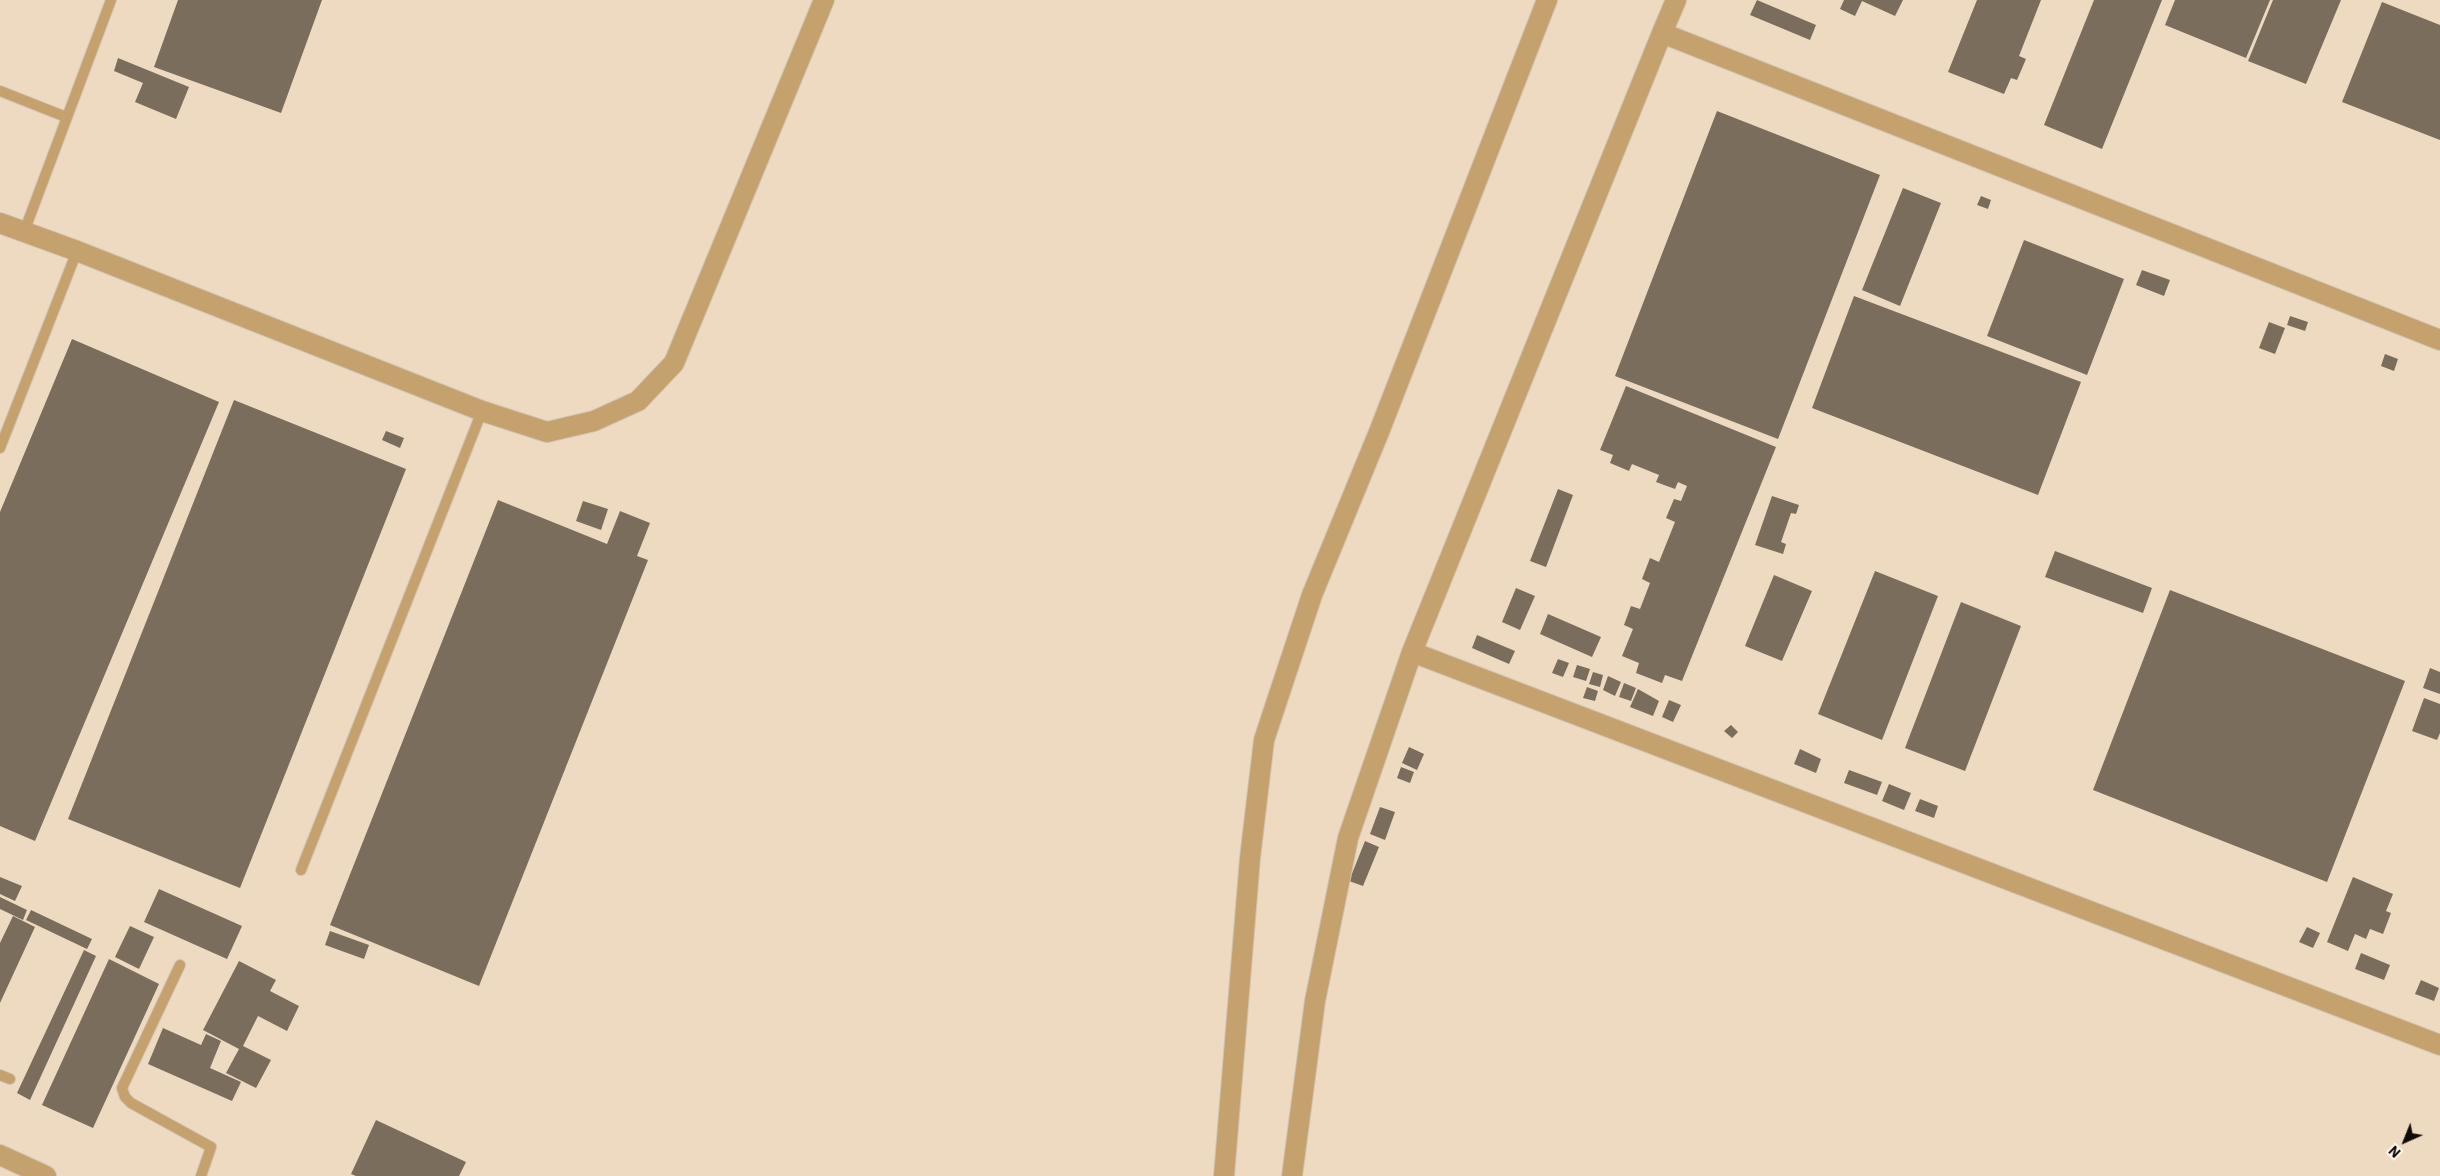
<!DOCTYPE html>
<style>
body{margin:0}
#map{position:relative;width:2440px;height:1176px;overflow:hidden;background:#f5e7d4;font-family:"IBM Plex Sans",sans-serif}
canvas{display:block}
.north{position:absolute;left:2380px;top:1116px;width:50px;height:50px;-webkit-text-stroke:4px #fef5e9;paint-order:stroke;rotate:224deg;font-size:14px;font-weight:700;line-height:20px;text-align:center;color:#100b06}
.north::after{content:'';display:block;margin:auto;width:18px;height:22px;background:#100b06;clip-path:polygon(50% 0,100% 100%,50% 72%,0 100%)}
</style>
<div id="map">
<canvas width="2440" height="1176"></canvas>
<div class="north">N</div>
</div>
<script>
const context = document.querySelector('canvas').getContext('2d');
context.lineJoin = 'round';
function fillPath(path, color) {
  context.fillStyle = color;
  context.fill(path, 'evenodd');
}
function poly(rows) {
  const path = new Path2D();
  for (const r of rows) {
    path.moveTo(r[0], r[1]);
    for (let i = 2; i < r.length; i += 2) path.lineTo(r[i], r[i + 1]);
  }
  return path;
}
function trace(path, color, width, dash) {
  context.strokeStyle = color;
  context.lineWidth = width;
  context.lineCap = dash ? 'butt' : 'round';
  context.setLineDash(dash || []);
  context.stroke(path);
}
fillPath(poly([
 [0,0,2440,0,2440,1176,0,1176]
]), '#eddac1');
fillPath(poly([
 [178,0,322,0,281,113,154,67],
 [1757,0,1816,25,1810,40,1750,15],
 [1844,0,1903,0,1895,16,1862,1,1855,16,1840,9],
 [1977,0,2041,0,2019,56,2026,59,2017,80,2011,78,2004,94,1948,72],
 [2094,0,2162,0,2102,149,2044,125],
 [2175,0,2270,0,2246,58,2165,25],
 [2273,0,2341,0,2306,84,2248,61],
 [2382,2,2440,25,2440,140,2342,102],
 [118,58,189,87,176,119,135,102,143,83,114,71],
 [1717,111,1880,175,1778,439,1615,376],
 [1903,188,1941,203,1900,306,1862,290],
 [1981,196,1991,200,1988,209,1977,205],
 [2024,240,2124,279,2087,375,1987,336],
 [2142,270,2170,280,2164,296,2136,285],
 [1854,296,2081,382,2038,495,1812,408],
 [2290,316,2308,322,2305,331,2287,325],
 [2269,322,2285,328,2275,354,2259,348],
 [72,339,219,402,35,841,0,826,0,512],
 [2385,354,2398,359,2394,371,2381,366],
 [1626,386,1776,447,1682,681,1665,675,1662,683,1636,673,1639,663,1622,656,1633,629,1624,625,1631,606,1640,609,1650,583,1642,579,1650,558,1659,562,1675,522,1666,518,1674,499,1681,501,1687,486,1678,482,1675,489,1656,482,1659,475,1632,464,1629,471,1610,463,1613,455,1600,450],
 [234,400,406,469,240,888,68,819],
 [386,431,404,438,400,448,382,440],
 [1558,489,1573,495,1546,567,1530,561],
 [1772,496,1799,505,1796,514,1791,513,1781,542,1786,544,1783,554,1755,545],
 [498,500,607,544,620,511,650,523,637,556,648,560,479,986,330,925],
 [583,501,608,509,601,530,576,521],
 [2055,551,2152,588,2143,613,2045,577],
 [1875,571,1938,596,1882,740,1818,714],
 [1774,575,1812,591,1782,661,1745,646],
 [1516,588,1535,596,1520,630,1502,622],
 [2170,590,2405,681,2327,882,2093,790],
 [1961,602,2021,626,1965,771,1905,748],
 [1548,614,1601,637,1592,657,1540,634],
 [1477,635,1515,651,1509,664,1472,648],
 [1558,659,1569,663,1563,677,1552,673],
 [1577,665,1590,669,1586,681,1573,677],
 [2430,668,2440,672,2440,694,2423,688],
 [1593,672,1603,675,1600,687,1589,684],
 [1608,676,1621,682,1615,696,1603,690],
 [1624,683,1636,688,1631,701,1619,697],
 [1587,687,1598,691,1595,701,1583,698],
 [1638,689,1659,701,1653,716,1630,707],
 [2424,698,2440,704,2440,733,2437,740,2412,731],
 [1669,700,1681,705,1673,722,1662,717],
 [1731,725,1738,732,1732,738,1724,731],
 [1409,747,1424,754,1417,770,1402,763],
 [1800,749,1821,759,1816,773,1794,764],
 [1401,767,1414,772,1410,783,1397,778],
 [1849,770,1882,782,1877,795,1844,783],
 [1889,784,1911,793,1904,810,1882,801],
 [1920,799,1938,806,1934,818,1915,811],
 [1380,807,1395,812,1385,840,1370,834],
 [1365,841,1379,847,1363,886,1349,881],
 [0,877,22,886,15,901,0,894],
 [2353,877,2393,894,2386,911,2391,913,2383,934,2370,929,2366,939,2355,934,2348,951,2327,942],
 [159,889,242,926,227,959,144,922],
 [0,897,27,910,23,920,0,909],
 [31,910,92,939,87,949,26,920],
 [13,916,35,927,0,1003,0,943],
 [130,926,154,937,139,969,115,957],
 [2307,927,2320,933,2313,948,2299,942],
 [330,931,369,945,364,959,325,945],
 [84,950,96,956,30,1100,17,1093],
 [2361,953,2390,965,2384,980,2355,969],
 [109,959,159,984,93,1128,42,1105],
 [239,961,276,980,270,991,299,1006,287,1031,258,1016,243,1046,271,1060,256,1088,226,1073,239,1049,203,1030],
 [2421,980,2439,988,2434,1001,2415,994],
 [163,1028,201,1045,206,1034,221,1041,210,1068,241,1082,232,1101,148,1064],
 [376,1120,466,1162,459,1176,356,1176,351,1174]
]), '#7a6d5c');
const lane = poly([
 [0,91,66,117],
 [24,232,111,0],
 [0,448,77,251],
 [301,870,482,411],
 [180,965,122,1088,125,1097,131,1103,211,1147,201,1176],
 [0,1075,10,1079]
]);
const street = poly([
 [1676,0,1662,33,2440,340],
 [0,223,77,251,482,411,547,432,594,421,638,401,674,363,824,0],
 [1412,652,2440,1045],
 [0,1155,46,1176],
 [1224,1176,1250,858,1264,740,1312,595,1379,432,1547,0],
 [1292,1176,1315,1001,1348,838,1412,652,1662,33]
]);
trace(lane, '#d0c4b3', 12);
trace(street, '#d0c4b3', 22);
trace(lane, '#c5a16e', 10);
trace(street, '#c5a16e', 20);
</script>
